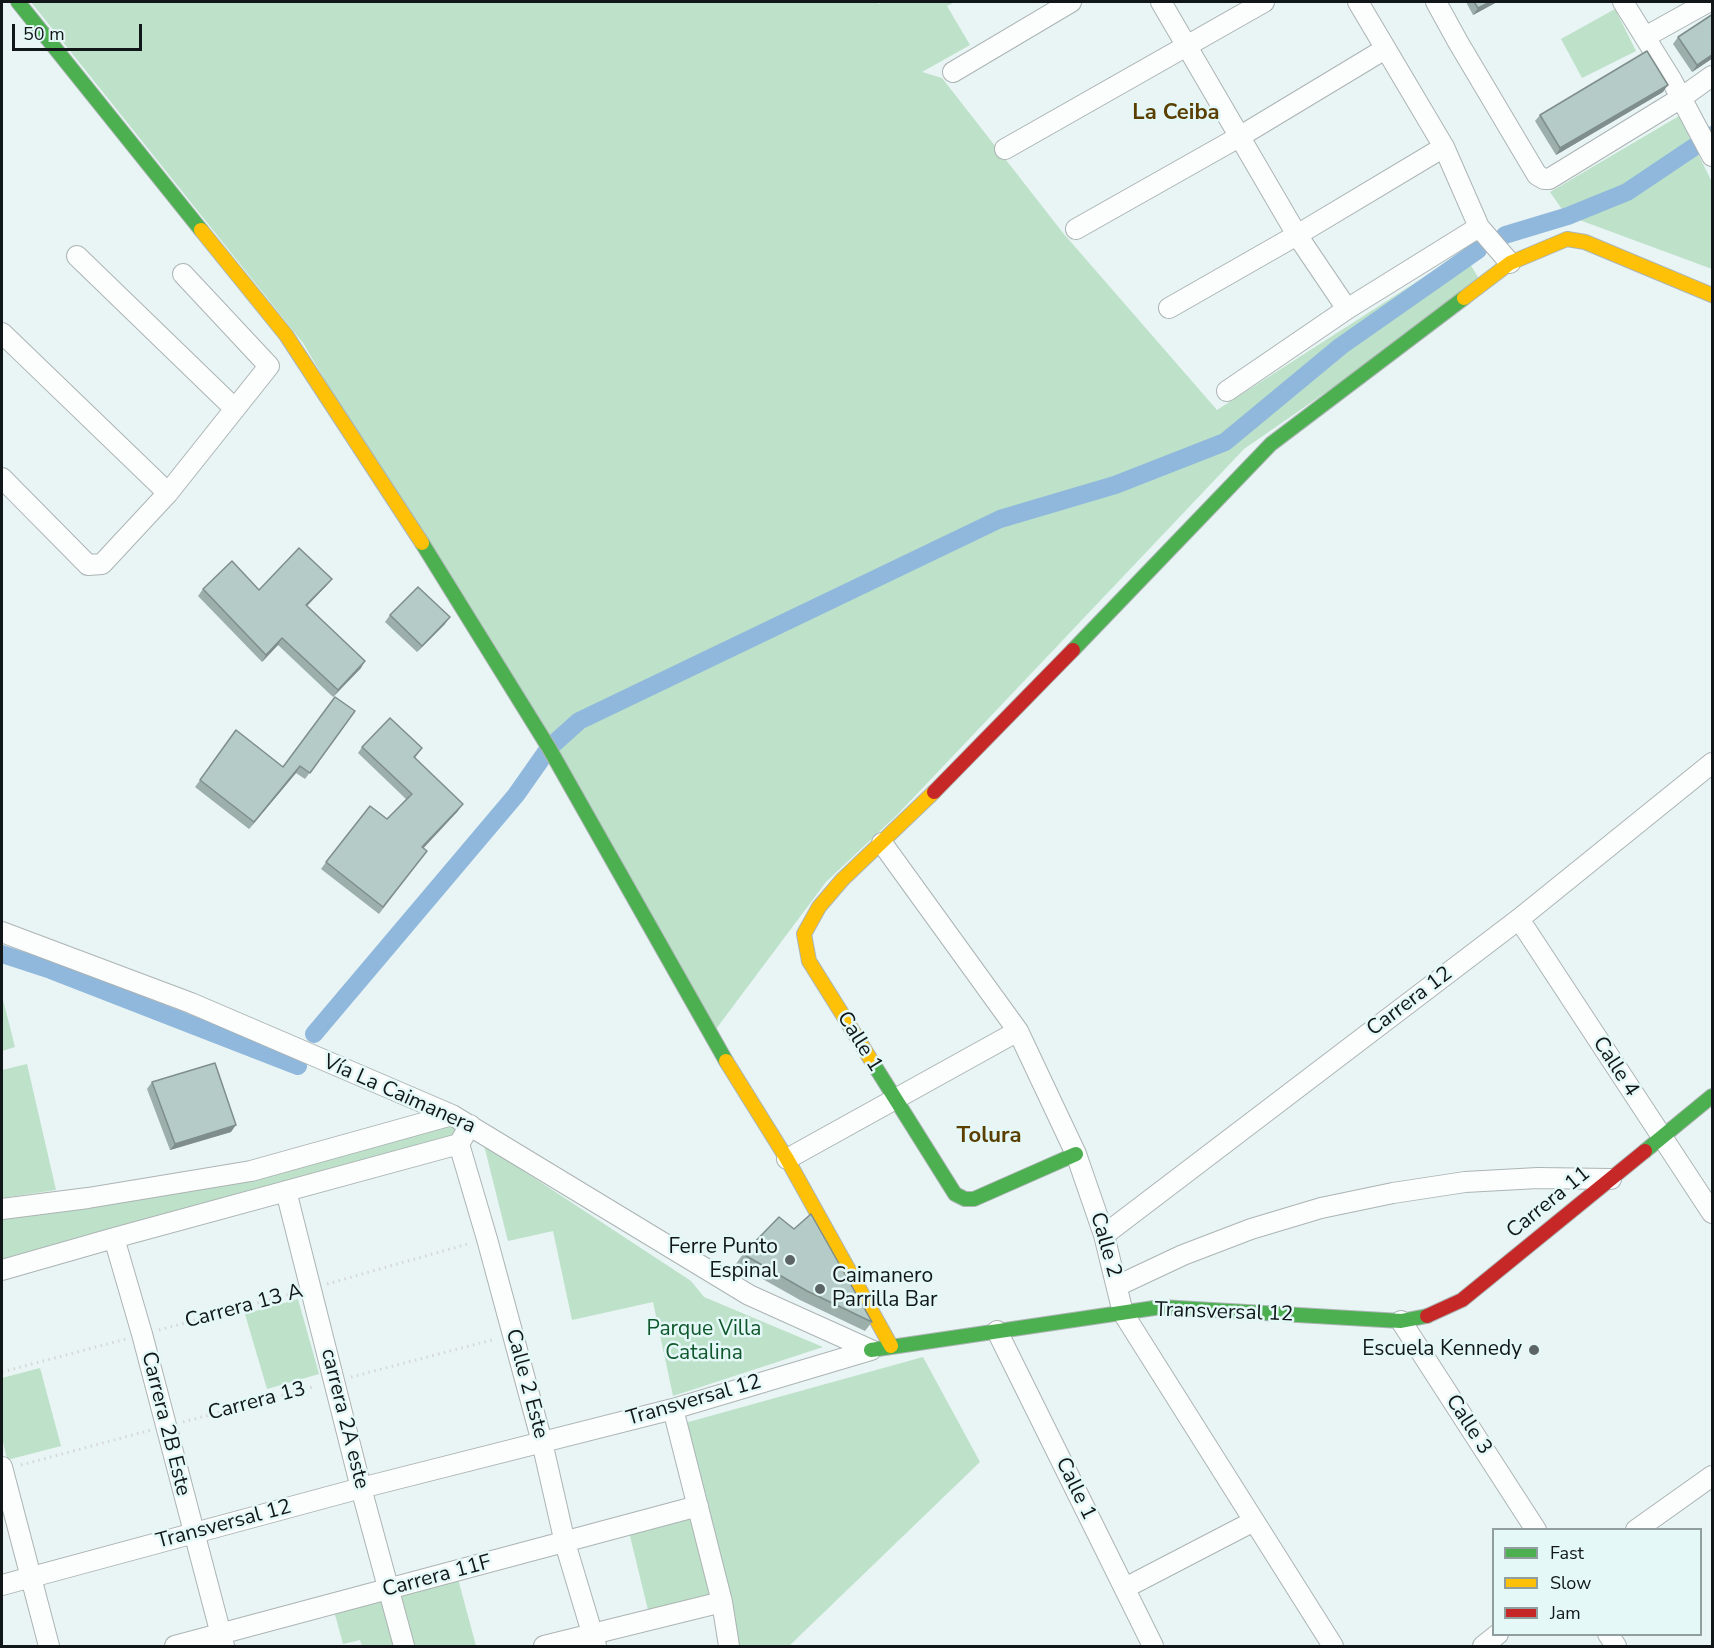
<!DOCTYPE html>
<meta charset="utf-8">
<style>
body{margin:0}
#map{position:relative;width:1714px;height:1648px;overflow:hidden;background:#e9f4f4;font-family:"Nunito Sans",sans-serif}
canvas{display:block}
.frame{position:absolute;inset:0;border:3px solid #111718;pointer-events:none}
.legend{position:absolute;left:1492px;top:1528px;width:210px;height:108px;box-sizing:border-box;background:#e5f8f8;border:2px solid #909e9e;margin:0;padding:8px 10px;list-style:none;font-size:18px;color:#111718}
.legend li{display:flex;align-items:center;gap:12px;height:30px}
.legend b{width:30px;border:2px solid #909e9e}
.scale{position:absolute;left:12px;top:24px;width:130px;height:27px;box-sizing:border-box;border:3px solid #111718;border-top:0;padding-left:8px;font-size:18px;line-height:21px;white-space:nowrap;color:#111718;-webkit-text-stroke:4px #e5f8f8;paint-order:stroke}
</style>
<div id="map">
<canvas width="1714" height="1648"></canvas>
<div class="frame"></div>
<ul class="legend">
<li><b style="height:8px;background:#4caf50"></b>Fast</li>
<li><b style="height:8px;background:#ffc107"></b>Slow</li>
<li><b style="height:8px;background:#c62828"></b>Jam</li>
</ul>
<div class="scale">50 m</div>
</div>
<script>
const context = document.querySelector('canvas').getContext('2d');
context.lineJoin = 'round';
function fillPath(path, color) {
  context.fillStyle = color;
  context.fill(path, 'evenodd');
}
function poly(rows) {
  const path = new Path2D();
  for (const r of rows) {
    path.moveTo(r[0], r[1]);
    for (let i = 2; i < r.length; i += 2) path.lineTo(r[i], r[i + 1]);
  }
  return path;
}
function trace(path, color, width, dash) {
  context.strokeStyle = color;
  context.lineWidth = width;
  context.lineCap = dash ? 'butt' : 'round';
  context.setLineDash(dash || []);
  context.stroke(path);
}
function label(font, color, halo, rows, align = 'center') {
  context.font = font + ' "Nunito Sans",sans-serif';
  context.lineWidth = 5;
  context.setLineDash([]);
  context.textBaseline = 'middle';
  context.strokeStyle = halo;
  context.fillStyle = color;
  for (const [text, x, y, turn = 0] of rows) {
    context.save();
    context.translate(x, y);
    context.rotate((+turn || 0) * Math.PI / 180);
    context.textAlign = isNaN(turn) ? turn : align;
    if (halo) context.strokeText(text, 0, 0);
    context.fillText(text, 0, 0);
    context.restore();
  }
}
fillPath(poly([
 [31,2,877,2,879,4,883,2,955,2,947,6,970,45,922,72,942,78,1063,233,1217,410,1463,252,1482,284,1244,449,897,815,826,882,713,1033,303,343],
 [1615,9,1636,51,1582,78,1561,39],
 [1679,116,1712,182,1712,269,1566,215,1550,192],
 [2,996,15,1047,2,1051],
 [27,1064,56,1190,2,1198,2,1070],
 [452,1118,461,1123,456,1140,2,1268,2,1213,134,1196],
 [484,1145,691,1281,704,1297,823,1347,673,1396,653,1302,572,1320,553,1231,508,1241],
 [298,1299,319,1374,267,1389,245,1314],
 [923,1357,980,1462,789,1646,733,1646,685,1423],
 [40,1368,61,1446,7,1460,2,1437,2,1378],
 [690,1517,711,1598,649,1614,629,1532],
 [457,1575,476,1646,412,1646,397,1591],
 [382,1595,396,1646,362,1646,360,1640,343,1644,333,1607]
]), '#bde1c9');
trace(poly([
 [1505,235,1568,216,1627,192,1712,135],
 [2,954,51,970,298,1066],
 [314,1034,516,795,549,748,579,721,1000,519,1115,485,1225,442,1341,346,1478,250]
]), '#8fb8dc', 18);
const street = poly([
 [1161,2,1297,235,1347,309],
 [1358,2,1444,147,1479,227,1510,263],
 [1436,2,1458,42,1537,175,1544,179,1549,179,1681,98,1712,76],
 [1623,2,1671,79,1712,156],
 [1645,37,1708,2],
 [953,72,1071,2],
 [1005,149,1264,2],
 [1076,229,1239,137,1385,49],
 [77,256,235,409],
 [1169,308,1297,235,1444,147],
 [2,333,168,493],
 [1227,391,1347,309,1479,227],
 [2,478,88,565,102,564,168,493,269,366,183,274],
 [882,843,1018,1031,1076,1154,1104,1235,1123,1313,1333,1646],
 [1519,919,1712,1213],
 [2,932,191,1003,452,1115,749,1295,871,1350],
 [470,1125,459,1144,487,1239,542,1442,565,1543,596,1646],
 [787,1159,1018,1031],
 [286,1191,361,1488,404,1646],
 [2,1209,88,1198,251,1171,452,1115],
 [1104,1235,1519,919,1712,763],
 [114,1238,142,1334,224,1646],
 [2,1270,114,1238,459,1144],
 [1117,1286,1183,1255,1251,1229,1321,1208,1393,1193,1465,1182,1538,1178,1611,1179],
 [1401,1321,1536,1530],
 [997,1331,1153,1646],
 [673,1409,722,1602,729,1646],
 [2,1467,49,1646],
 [1636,1530,1712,1476],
 [2,1585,361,1488,673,1409,871,1350],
 [1125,1588,1254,1521],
 [1608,1634,1616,1646],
 [175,1646,698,1506],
 [544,1646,722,1602],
 [1483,1646,1498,1634]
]);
const fast = poly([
 [18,2,201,230],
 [422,543,549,748,726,1061],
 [1073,650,1271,444,1464,298],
 [871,1060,955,1194,965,1199,974,1199,1076,1154],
 [1645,1151,1712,1096],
 [871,1350,1161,1307,1401,1321,1427,1316]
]);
const slow = poly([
 [201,230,286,335,422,543],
 [1464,298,1510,263,1567,239,1585,242,1712,295],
 [871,1060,809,961,804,934,819,907,842,880,934,792],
 [726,1061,787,1159,891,1346]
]);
const jam = poly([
 [934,792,1073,650],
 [1427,1316,1462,1300,1645,1151]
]);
trace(street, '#acb4b4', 22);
trace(fast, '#acb4b4', 16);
trace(slow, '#acb4b4', 16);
trace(jam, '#acb4b4', 16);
trace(poly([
 [327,1284,471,1243],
 [159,1330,294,1293],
 [2,1372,126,1339],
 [351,1377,496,1339],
 [183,1422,316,1386],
 [21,1465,151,1430]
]), '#d5d7d7', 3, [1.5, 4.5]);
trace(street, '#fcfdfd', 20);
trace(fast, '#4caf50', 14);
trace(slow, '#ffc107', 14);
trace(jam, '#c62828', 14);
fillPath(poly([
 [1466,2,1497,2,1473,15],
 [1678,37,1713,58,1692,72,1673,44],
 [1663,92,1556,155,1535,121,1540,115],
 [327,585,307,606,361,668,333,697,278,645,262,662,198,596,203,589,259,590],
 [390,615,445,624,417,652,385,622],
 [355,711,305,779,296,773,249,829,195,787,236,730,283,767],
 [362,747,422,748,415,758,458,811,423,848,427,851,379,914,321,869,326,862,387,819,406,799,358,753],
 [152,1082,231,1132,170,1150,147,1089],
 [743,1254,872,1322,865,1331,800,1300,736,1264]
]), '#9cafab');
fillPath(poly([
 [1490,2,1497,2,1473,15,1478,8],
 [1713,54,1713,58,1692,72,1697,65],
 [1668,85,1663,92,1556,155,1560,148],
 [332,579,327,585,302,611,306,605],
 [450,617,445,624,417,652,422,646],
 [282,638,278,645,262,662,266,655],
 [365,661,361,668,333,697,338,690],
 [300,766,296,773,249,829,254,822],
 [463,804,458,811,418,854,422,847],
 [236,1125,231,1132,170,1150,175,1144]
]), '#7f8e8b');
const building = poly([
 [1474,2,1490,2,1478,8,1474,2],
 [1713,14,1713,54,1697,65,1678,37,1713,14],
 [1647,51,1668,85,1560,148,1540,115,1647,51],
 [299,548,332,579,306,605,365,661,338,690,282,638,266,655,203,589,232,561,259,590,299,548],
 [418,587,450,617,422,646,390,615,418,587],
 [335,697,355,711,310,773,300,766,254,822,200,780,236,730,283,767,335,697],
 [390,718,422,748,414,757,463,804,422,847,427,851,383,907,326,862,370,806,387,819,412,794,362,747,390,718],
 [215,1063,236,1125,175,1144,152,1082,215,1063],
 [811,1214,872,1322,807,1291,743,1254,779,1217,794,1229,811,1214]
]);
fillPath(building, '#b5cbc7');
trace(building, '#7f8e8b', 1.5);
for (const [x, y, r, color] of [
 [790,1260,6,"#5d6465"],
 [820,1289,6,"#5d6465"],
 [1534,1350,6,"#5d6465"]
]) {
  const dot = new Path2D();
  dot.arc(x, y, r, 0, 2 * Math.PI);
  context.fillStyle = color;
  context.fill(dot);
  trace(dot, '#e5f8f8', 2);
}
label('21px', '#111718', '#e5f8f8', [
 ["Carrera 12",1410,1002,-37],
 ["Calle 1",859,1042,58],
 ["Calle 4",1615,1067,57],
 ["Vía La Caimanera",399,1095,24],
 ["Carrera 11",1549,1203,-39],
 ["Calle 2",1105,1245,74],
 ["Carrera 13 A",244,1307,-15],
 ["Transversal 12",1224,1313,2],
 ["Calle 2 Este",526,1384,75],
 ["Transversal 12",694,1401,-16],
 ["Carrera 13",257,1402,-15],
 ["carrera 2A este",344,1419,76],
 ["Carrera 2B Este",165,1424,76],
 ["Calle 3",1468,1425,57],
 ["Calle 1",1075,1489,64],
 ["Transversal 12",224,1525,-15],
 ["Carrera 11F",437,1577,-15]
]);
label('21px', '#111718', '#e5f8f8', [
 ["Ferre Punto",778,1248],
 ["Espinal",778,1272],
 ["Caimanero",832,1277,"left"],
 ["Parrilla Bar",832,1301,"left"],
 ["Escuela Kennedy",1522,1350]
], 'right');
label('21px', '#0f572b', '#e5f8f8', [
 ["Parque Villa",704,1330],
 ["Catalina",704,1354]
]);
label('bold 22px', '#5b3f01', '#e5f8f8', [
 ["La Ceiba",1176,114],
 ["Tolura",989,1137]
]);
</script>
